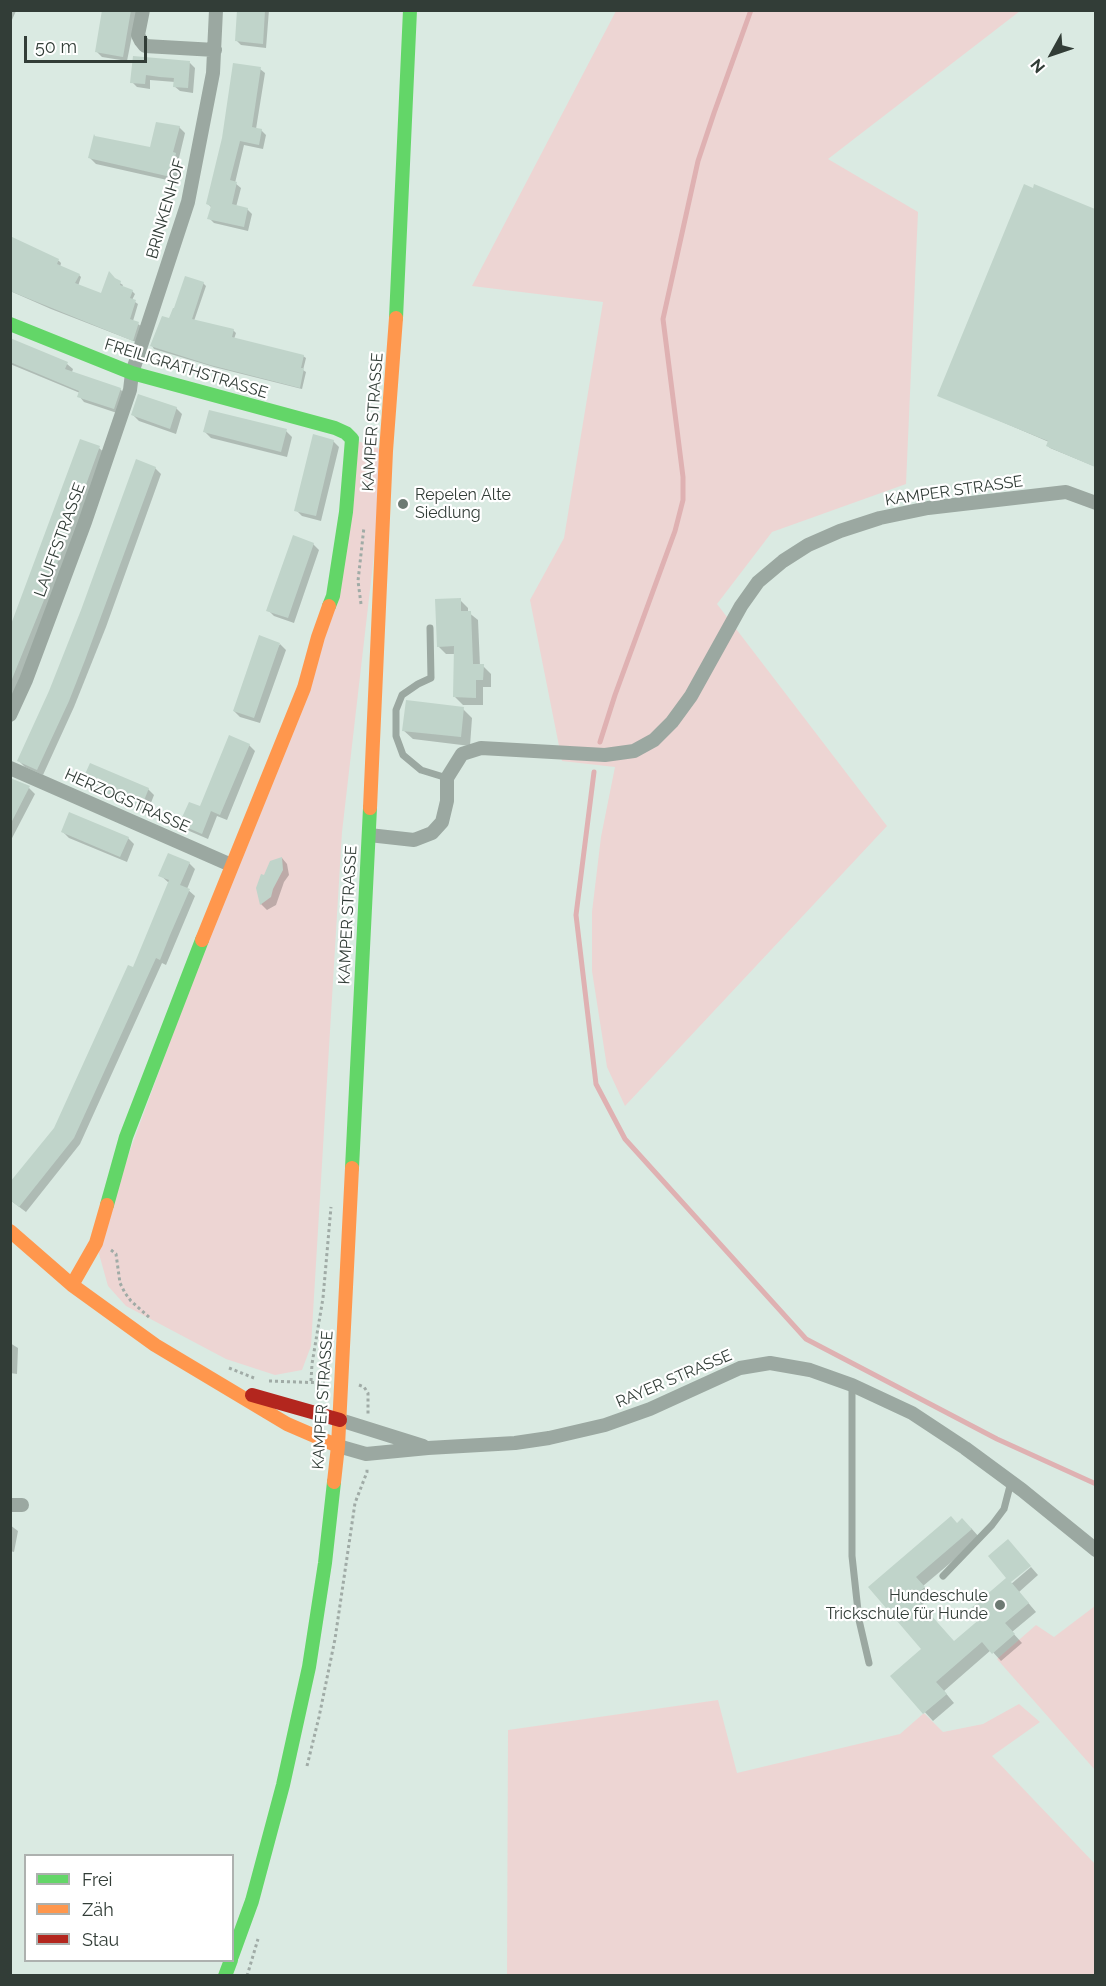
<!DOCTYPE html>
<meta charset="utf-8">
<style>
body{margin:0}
#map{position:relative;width:1106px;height:1986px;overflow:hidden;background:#daeae2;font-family:Raleway,sans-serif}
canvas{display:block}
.frame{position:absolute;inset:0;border:12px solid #323d37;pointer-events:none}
.legend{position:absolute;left:24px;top:1854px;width:210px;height:108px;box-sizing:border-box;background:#fff;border:2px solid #adb1af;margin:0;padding:8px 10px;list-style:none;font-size:18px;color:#323d37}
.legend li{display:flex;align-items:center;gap:12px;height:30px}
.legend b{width:30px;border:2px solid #adb1af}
.north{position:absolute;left:1022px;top:24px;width:60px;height:60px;-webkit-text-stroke:4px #fff;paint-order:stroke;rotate:230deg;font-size:16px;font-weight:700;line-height:24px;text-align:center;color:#323d37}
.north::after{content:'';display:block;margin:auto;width:21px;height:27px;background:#323d37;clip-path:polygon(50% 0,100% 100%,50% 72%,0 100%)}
.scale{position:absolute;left:24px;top:36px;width:123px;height:27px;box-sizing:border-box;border:3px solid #323d37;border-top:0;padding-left:8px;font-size:18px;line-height:21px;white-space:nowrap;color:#323d37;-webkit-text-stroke:4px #fff;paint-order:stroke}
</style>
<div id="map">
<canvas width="1106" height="1986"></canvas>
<div class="frame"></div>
<ul class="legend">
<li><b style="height:8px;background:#63d668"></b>Frei</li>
<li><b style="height:8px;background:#ff974d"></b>Zäh</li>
<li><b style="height:8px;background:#b3261e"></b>Stau</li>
</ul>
<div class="north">N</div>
<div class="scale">50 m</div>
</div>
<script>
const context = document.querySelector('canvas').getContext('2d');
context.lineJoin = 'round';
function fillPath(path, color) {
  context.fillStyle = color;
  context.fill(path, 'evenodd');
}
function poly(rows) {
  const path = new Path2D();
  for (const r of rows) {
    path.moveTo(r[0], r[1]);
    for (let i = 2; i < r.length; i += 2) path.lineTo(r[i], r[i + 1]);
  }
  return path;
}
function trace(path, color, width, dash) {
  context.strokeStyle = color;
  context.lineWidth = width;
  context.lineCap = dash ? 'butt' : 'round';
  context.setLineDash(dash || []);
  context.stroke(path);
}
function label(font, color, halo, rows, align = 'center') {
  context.font = font + ' Raleway,sans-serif';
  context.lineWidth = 4.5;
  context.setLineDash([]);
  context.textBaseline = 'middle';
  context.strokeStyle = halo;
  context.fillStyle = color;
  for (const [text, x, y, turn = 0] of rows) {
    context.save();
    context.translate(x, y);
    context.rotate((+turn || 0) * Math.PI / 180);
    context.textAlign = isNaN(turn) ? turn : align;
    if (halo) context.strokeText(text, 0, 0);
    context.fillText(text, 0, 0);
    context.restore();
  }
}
fillPath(poly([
 [616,11,1020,11,828,159,918,212,906,484,772,532,717,604,887,826,625,1106,607,1067,592,971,592,912,601,837,615,767,562,761,530,600,564,538,603,302,472,286],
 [352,439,386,451,342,832,311,1346,302,1370,275,1375,226,1359,126,1306,108,1286,96,1243,326,617],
 [1095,1606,1095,1770,997,1659,1036,1625,1054,1637],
 [718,1700,737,1773,900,1734,924,1713,943,1732,983,1724,1019,1704,1040,1722,992,1756,1095,1864,1095,1975,507,1975,508,1730]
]), '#edd5d3');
fillPath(poly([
 [10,10,16,11,11,22,10,21],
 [104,10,137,10,127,61,102,57,97,52],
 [239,10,269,10,266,48,241,45,237,41],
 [134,58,190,63,195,68,193,93,180,91,174,86,175,82,150,80,150,89,137,87,132,82],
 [260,69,265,73,256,129,261,130,266,135,263,149,244,145,235,183,241,188,236,207,247,209,252,214,248,231,214,223,209,218,212,208,208,204],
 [179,127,185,133,179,158,181,160,176,182,96,164,90,158,151,149],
 [1035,186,1096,211,1096,467,1050,448,1048,446,1049,442,939,395],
 [10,238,59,261,61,263,60,267,79,275,81,277,78,286,102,295,115,280,123,285,122,287,132,291,135,294,132,300,138,304,133,321,141,326,136,342,51,309,10,291],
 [203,283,206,286,194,321,233,330,236,333,234,339,303,356,306,358,303,370,306,372,302,389,214,367,154,349,152,346,170,320],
 [10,340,67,364,73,369,72,372,120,389,126,395,120,414,84,402,79,396,80,393,10,364],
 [176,408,182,414,176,434,139,421,133,415],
 [286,431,292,437,287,457,211,438,205,432],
 [80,441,99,448,106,454,10,704,10,629],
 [333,441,339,447,321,521,302,516,296,510],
 [155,468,161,474,106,627,74,707,43,775,25,767,19,761],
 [313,544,319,550,294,623,274,616,268,610],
 [460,600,468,608,468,612,478,620,480,666,483,666,491,674,491,687,483,687,483,705,463,705,455,697,455,654,446,654,438,646],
 [280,644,286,650,260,723,240,717,234,711],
 [463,709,472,718,470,746,413,739,403,730],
 [249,745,255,751,227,820,217,816,208,839,187,830,181,824,200,808],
 [10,780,29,788,35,794,10,842],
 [83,783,148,789,154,795,147,813,89,789],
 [63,832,128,838,134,844,127,862,69,838],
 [282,858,287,864,289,875,284,882,276,905,267,910,261,904,257,888],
 [189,863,195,869,187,889,195,896,166,965,162,963,80,1144,26,1212,10,1200,55,1128,133,969,169,883,160,875],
 [10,1343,18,1348,17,1374,10,1373],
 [10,1525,18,1531,14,1552,10,1551],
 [957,1525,971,1528,980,1538,923,1586,932,1596,922,1605,954,1643,983,1619,1010,1581,1010,1585,1031,1567,1038,1575,1019,1592,1036,1612,1012,1632,1022,1643,1001,1661,991,1650,944,1691,954,1703,933,1721,892,1676,923,1649,870,1588]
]), '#0003');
trace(poly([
 [600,742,615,695,675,531,683,500,683,477,663,319,698,161,714,113,751,10],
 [594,772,576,915,596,1084,625,1139,806,1339,997,1439,1096,1484]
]), '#dfb1b2', 5);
fillPath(poly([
 [102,10,131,10,123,57,95,52],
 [237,10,265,10,263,44,235,41],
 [133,56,190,61,188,88,173,87,174,78,160,77,146,75,145,84,130,83],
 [233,63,261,67,252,127,262,129,259,145,240,141,230,180,237,182,232,204,248,208,244,227,207,219,211,206,206,204,222,138],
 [156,122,180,126,173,152,176,153,171,177,88,158,94,134,95,136,150,147],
 [1024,184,1033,188,1034,184,1095,209,1095,467,1046,446,1048,441,937,396],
 [10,236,59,259,57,264,80,274,75,283,101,293,109,271,115,278,121,281,120,285,133,290,130,298,136,300,130,319,139,322,133,341,10,291],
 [185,276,204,282,192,319,234,329,232,337,304,355,301,368,304,368,300,388,210,365,150,346,162,316,169,318,173,308,174,308],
 [10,338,68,362,65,369,121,388,114,409,77,397,79,391,10,362],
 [138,394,177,407,170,429,131,415],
 [209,410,287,429,281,452,203,432],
 [313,434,334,440,316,516,294,511],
 [80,439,100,446,44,600,10,684,10,627],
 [136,459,156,467,85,660,69,701,37,770,17,761,49,691,81,610],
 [293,535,314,543,288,618,266,611],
 [461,598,461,611,471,611,473,664,484,664,483,680,476,680,476,698,453,697,454,646,437,647,435,599],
 [259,635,280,643,254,718,233,711],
 [406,700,464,707,461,737,402,731],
 [229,735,250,744,220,815,211,811,202,834,179,824,189,802,200,806],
 [90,763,149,788,141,808,81,783],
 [10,778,30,786,10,825],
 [69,812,129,837,120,857,61,832],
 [168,853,190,862,180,885,190,889,170,935,160,960,156,958,74,1138,19,1207,10,1200,10,1182,54,1128,128,965,133,967,169,880,158,876],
 [282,857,283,870,273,889,271,897,260,905,256,888,261,874,264,875,270,861],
 [951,1516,957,1523,962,1518,972,1529,916,1577,925,1587,914,1596,954,1641,981,1618,971,1608,1006,1578,988,1556,1008,1539,1031,1566,1011,1582,1029,1603,1005,1623,1015,1634,992,1654,982,1642,936,1682,947,1694,923,1714,890,1676,921,1649,868,1587]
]), '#c0d4ca');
trace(poly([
 [361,604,358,581,364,527],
 [111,1250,116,1254,120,1283,125,1293,131,1301,150,1318],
 [229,1368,254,1378],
 [269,1381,325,1383],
 [311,1381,312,1364,323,1298,331,1207],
 [359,1385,364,1387,368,1393,368,1416],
 [307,1766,319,1717,335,1639,355,1503,367,1472,367,1467],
 [247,1976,258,1939]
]), '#a0aba6', 3, [3, 3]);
trace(poly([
 [430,628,431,678,418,684,402,695,396,710,396,736,403,755,421,770,447,778],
 [852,1385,852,1556,859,1620,869,1663],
 [943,1576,992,1525,1004,1509,1011,1482]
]), '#9ba8a1', 7);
trace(poly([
 [143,10,138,35,141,41,145,46,215,50],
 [10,715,26,680,85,522,130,390,132,373,188,202,213,73,216,10],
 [10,768,231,865],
 [369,835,414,840,432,833,442,822,447,801,447,778,462,754,481,748,605,755,634,751,654,740,672,722,691,696,741,606,758,582,783,561,808,545,840,531,880,518,928,508,1066,492,1096,503],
 [340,1420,423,1446],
 [338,1446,366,1454,428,1448,515,1443,549,1438,605,1425,650,1409,740,1368,770,1363,810,1370,852,1385,912,1413,965,1448,1022,1490,1096,1550],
 [10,1505,22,1505]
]), '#9ba8a1', 14);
trace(poly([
 [396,318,410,10],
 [10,324,132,373,335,428,346,433,352,439,346,512,333,596,329,606],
 [352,1168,370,808],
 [107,1205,126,1137,202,940],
 [232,1956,252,1901,283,1785,309,1667,325,1563,334,1482],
 [225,1976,231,1960]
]), '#63d668', 14);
trace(poly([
 [370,808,386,451,396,318],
 [202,940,304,688,318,637,329,606],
 [10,1231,72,1285,155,1345,287,1424,338,1446],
 [72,1285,96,1243,107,1205],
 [334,1482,338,1446,352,1168]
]), '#ff974d', 14);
trace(poly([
 [252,1395,340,1420]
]), '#b3261e', 14);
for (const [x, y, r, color] of [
 [403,504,6,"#6d7a73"],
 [1000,1605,6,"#6d7a73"]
]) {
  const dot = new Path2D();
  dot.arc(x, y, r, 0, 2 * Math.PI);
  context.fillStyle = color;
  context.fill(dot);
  trace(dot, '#fff', 2);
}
label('16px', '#323d37', '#fff', [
 ["BRINKENHOF",166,209,-74],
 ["FREILIGRATHSTRASSE",186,369,17],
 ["KAMPER STRASSE",373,422,-86],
 ["KAMPER STRASSE",954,491,-8],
 ["LAUFFSTRASSE",60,540,-70],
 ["HERZOGSTRASSE",127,801,24],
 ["KAMPER STRASSE",348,915,-87],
 ["RAYER STRASSE",674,1379,-23],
 ["KAMPER STRASSE",323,1400,-86]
]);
label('16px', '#323d37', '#fff', [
 ["Repelen Alte",415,495],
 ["Siedlung",415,513],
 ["Hundeschule",988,1596,"right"],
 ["Trickschule für Hunde",988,1614,"right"]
], 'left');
</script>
